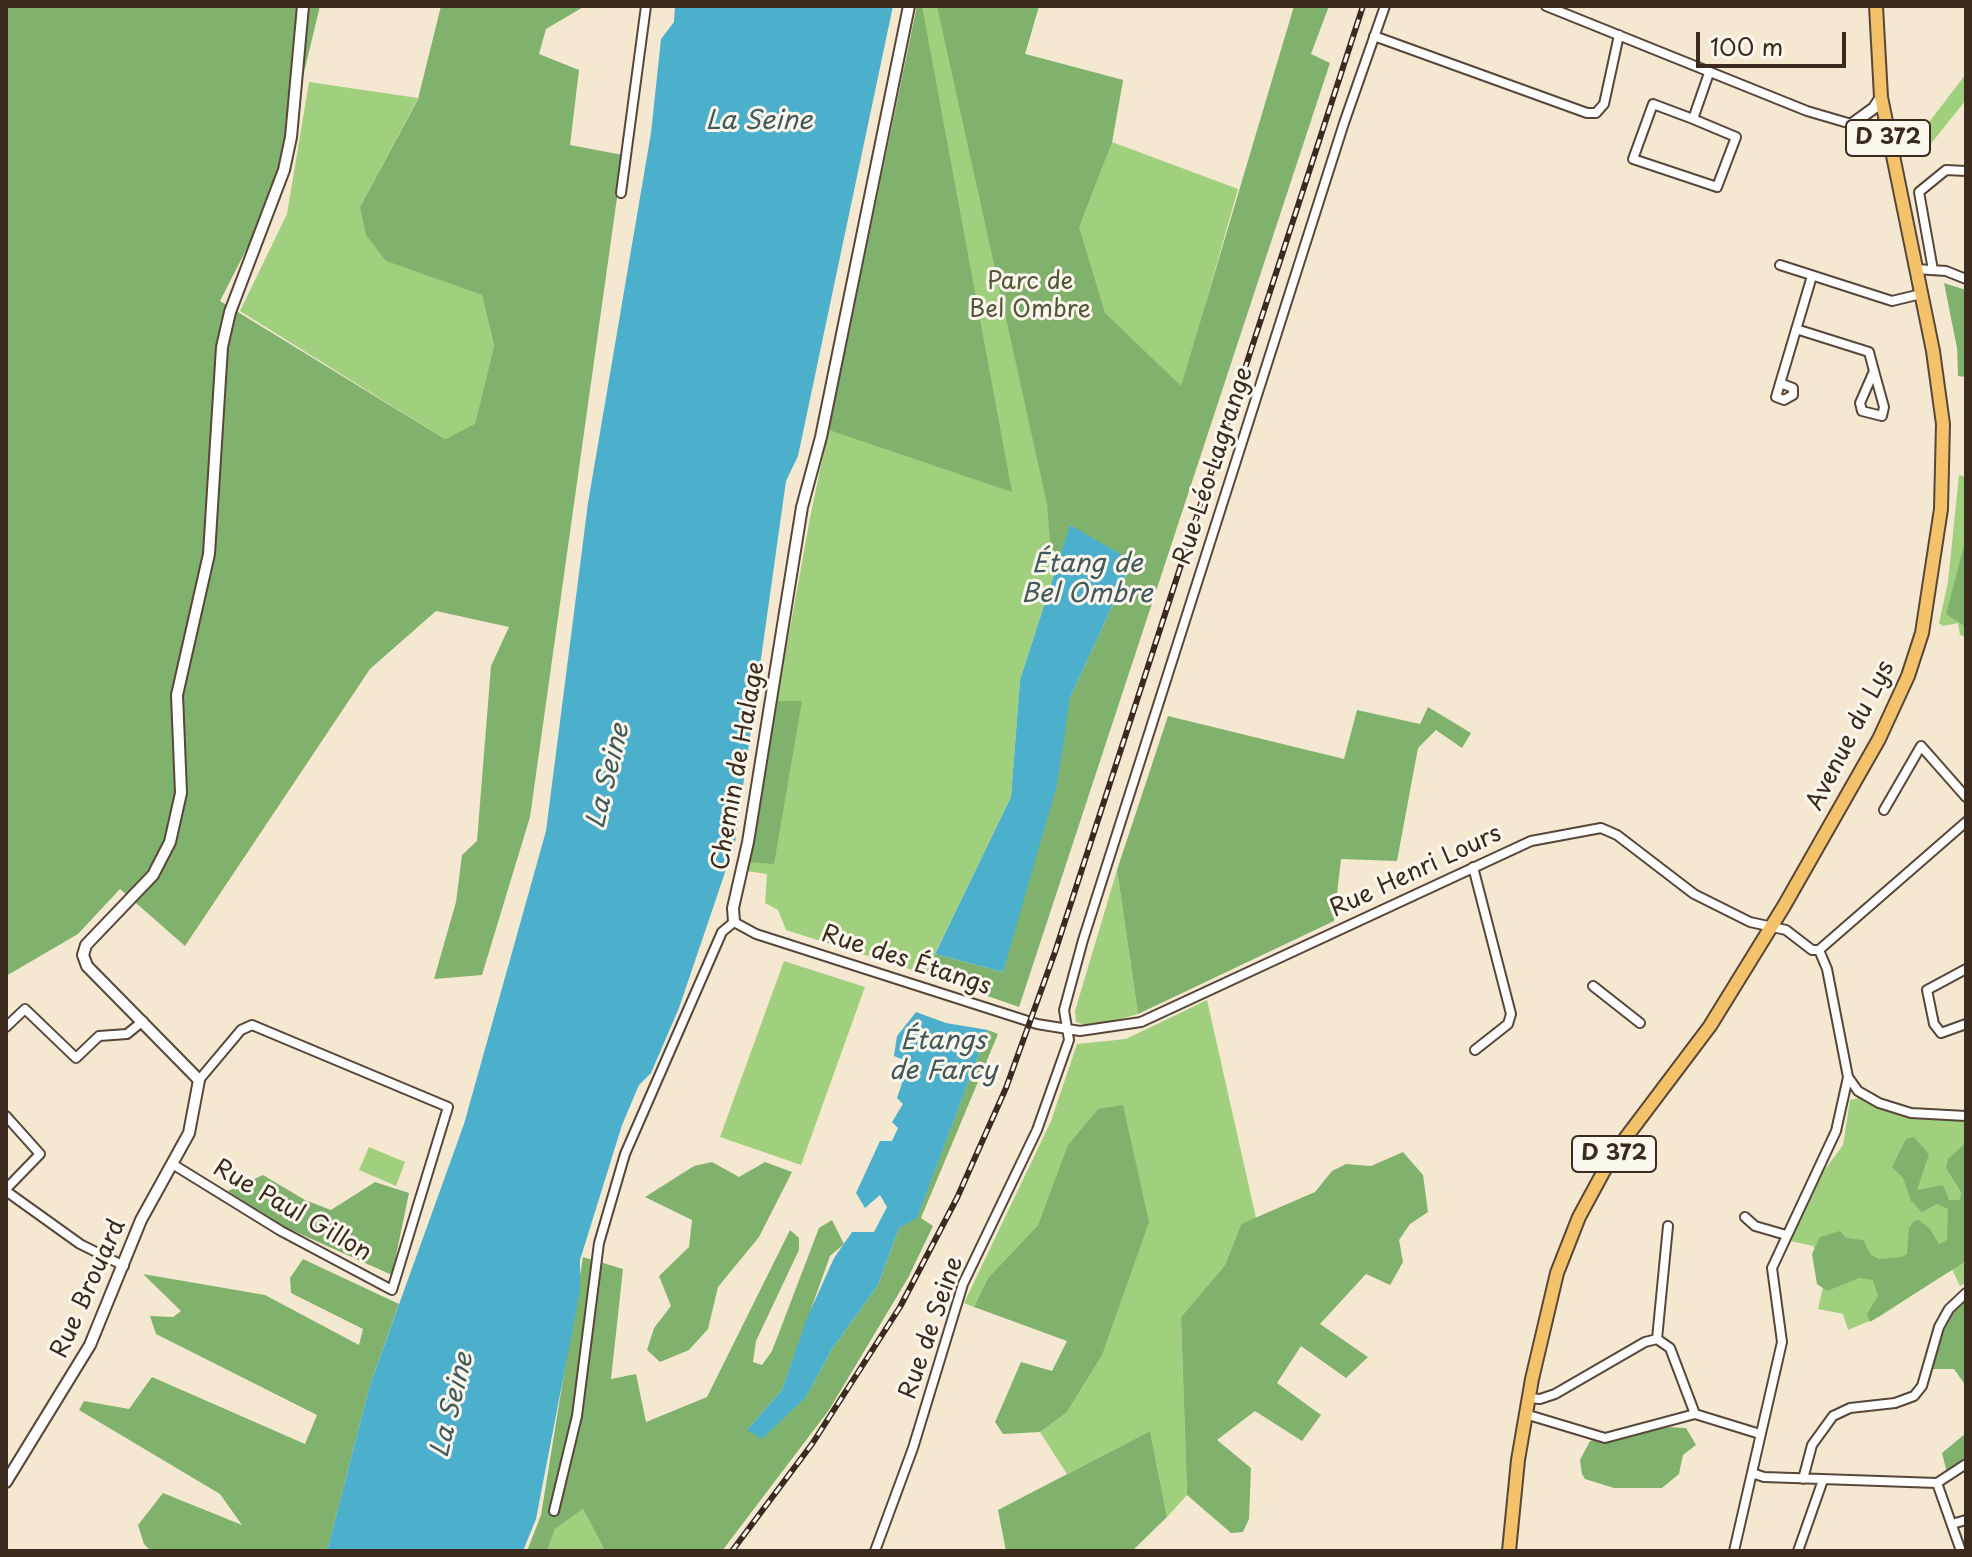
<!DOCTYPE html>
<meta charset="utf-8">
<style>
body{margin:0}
#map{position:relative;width:1972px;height:1557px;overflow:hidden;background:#f5e8d1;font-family:"Playpen Sans",sans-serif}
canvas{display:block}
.frame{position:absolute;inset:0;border:8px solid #3b2a1e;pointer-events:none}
.scale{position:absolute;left:1696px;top:32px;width:150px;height:36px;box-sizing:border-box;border:4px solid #3b2a1e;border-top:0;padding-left:10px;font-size:24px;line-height:28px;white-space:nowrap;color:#3b2a1e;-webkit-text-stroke:6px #fbf7ec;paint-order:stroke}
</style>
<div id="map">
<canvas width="1972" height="1557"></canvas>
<div class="frame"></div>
<div class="scale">100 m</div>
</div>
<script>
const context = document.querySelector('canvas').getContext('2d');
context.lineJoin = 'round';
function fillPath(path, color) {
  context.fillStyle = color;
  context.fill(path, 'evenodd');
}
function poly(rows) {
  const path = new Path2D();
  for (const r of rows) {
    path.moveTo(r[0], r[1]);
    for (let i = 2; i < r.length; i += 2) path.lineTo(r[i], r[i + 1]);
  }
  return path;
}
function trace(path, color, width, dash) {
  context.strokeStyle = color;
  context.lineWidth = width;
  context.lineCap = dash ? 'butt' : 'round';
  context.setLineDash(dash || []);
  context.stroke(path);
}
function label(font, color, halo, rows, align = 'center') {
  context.font = font + ' "Playpen Sans",sans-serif';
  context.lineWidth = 6;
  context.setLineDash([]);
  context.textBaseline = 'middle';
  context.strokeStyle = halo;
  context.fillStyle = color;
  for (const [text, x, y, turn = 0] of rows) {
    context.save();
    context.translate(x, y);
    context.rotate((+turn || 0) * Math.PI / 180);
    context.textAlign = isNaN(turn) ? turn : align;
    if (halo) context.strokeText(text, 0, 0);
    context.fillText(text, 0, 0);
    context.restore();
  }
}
fillPath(poly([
 [917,6,1039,6,1025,54,1123,80,1112,142,1238,189,1143,523,1048,504,1051,555,1059,559,1020,680,1011,797,925,974,786,930,778,910,765,903,767,874,746,871,810,518],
 [1966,74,1966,100,1929,146,1916,139],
 [309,82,418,98,360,207,387,261,482,295,494,346,475,425,445,439,240,311,287,214],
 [1959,475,1966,477,1966,637,1960,635,1958,623,1943,626,1939,623,1948,582],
 [1117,870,1138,1014,1096,1026,1085,1025,1076,1022,1075,1011],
 [784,961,865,987,801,1165,720,1137],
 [1207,1000,1256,1218,1241,1224,1225,1265,1181,1317,1187,1495,1167,1517,1150,1431,1067,1474,1040,1432,1066,1413,1098,1109,1069,1145,1038,1225,988,1278,974,1307,964,1303,1051,1121,1077,1044,1126,1039],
 [1859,1098,1911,1117,1966,1121,1966,1282,1960,1286,1952,1269,1879,1317,1848,1330,1843,1314,1818,1309,1827,1270,1813,1246,1786,1240,1813,1191,1811,1188,1843,1145,1850,1100],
 [369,1147,405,1162,396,1186,359,1170],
 [583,1509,605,1551,547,1551,555,1529]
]), '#a0d07e');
fillPath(poly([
 [6,6,320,6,288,139,261,221,220,301,445,439,475,424,494,346,482,295,386,261,366,235,360,207,418,99,441,6,585,6,546,29,539,54,579,70,570,145,623,155,530,817,482,975,434,979,456,902,462,855,477,841,491,666,509,627,436,611,370,669,185,946,120,889,78,934,6,976],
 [917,6,922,6,1012,492,829,430],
 [937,6,1039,6,1025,54,1123,80,1112,142,1079,227,1105,313,1181,386,1294,6,1329,6,1311,54,1330,63,1019,1007,925,974,935,954,1003,972,1070,698,1126,576,1071,525,1059,559,1051,555,1047,504],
 [1944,283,1966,290,1966,377,1958,376,1957,348],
 [1966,538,1966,627,1946,614],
 [778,701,802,701,774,864,748,862],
 [1428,707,1471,733,1462,748,1436,730,1418,748,1397,861,1341,859,1334,921,1138,1014,1117,870,1168,716,1344,759,1357,710,1420,724],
 [988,1030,998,1034,921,1218,933,1226,908,1278,829,1410,722,1551,605,1551,583,1509,555,1529,547,1551,527,1551,541,1515,583,1257,623,1269,611,1379,636,1374,646,1422,707,1397,790,1230,799,1238,799,1250,756,1341,753,1362,762,1365,772,1351,819,1228,832,1220,844,1244,830,1256,782,1390,747,1430,806,1397,832,1349,878,1285,899,1228,917,1217],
 [1123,1105,1149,1222,1102,1355,1066,1413,1040,1432,1003,1434,995,1422,1021,1362,1052,1371,1067,1341,974,1307,988,1278,1038,1225,1068,1145,1098,1109],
 [1914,1137,1929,1154,1917,1190,1943,1185,1949,1200,1960,1200,1961,1192,1946,1168,1948,1159,1966,1143,1966,1261,1870,1322,1867,1314,1878,1296,1873,1280,1859,1278,1827,1291,1817,1284,1812,1254,1820,1237,1840,1231,1846,1238,1863,1240,1871,1255,1879,1259,1902,1257,1907,1254,1909,1228,1914,1221,1919,1220,1930,1229,1939,1244,1947,1240,1948,1209,1937,1204,1922,1212,1911,1201,1903,1178,1892,1167,1906,1139],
 [1403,1152,1423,1175,1428,1212,1410,1224,1399,1240,1403,1262,1390,1285,1366,1274,1320,1324,1368,1357,1346,1378,1301,1346,1277,1383,1321,1415,1302,1441,1255,1411,1217,1440,1251,1468,1249,1519,1243,1532,1231,1533,1187,1495,1181,1317,1225,1265,1241,1224,1315,1192,1332,1171,1346,1164,1371,1166],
 [712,1162,739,1177,765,1162,792,1172,759,1237,718,1287,708,1329,689,1350,660,1362,647,1350,654,1328,671,1306,659,1276,689,1247,692,1220,645,1197,694,1166],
 [263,1175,305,1200,331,1210,375,1182,409,1193,392,1275,278,1224,228,1191],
 [303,1259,399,1304,370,1385,327,1551,151,1551,144,1544,138,1525,163,1493,242,1525,220,1494,79,1410,84,1401,129,1409,152,1377,305,1444,317,1415,156,1334,150,1316,173,1317,181,1311,143,1274,265,1295,359,1345,363,1329,291,1293,290,1278],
 [1966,1301,1966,1386,1954,1369,1932,1369,1937,1343,1955,1310],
 [1665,1427,1686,1428,1696,1445,1683,1455,1679,1474,1662,1488,1614,1488,1585,1479,1582,1474,1580,1460,1590,1441],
 [1150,1431,1167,1517,1132,1551,1006,1551,998,1510],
 [1966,1433,1966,1456,1947,1473,1942,1453]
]), '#80b26d');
fillPath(poly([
 [675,6,893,6,798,456,786,481,735,843,679,1008,651,1073,639,1085,622,1125,580,1260,580,1291,536,1519,523,1551,327,1551,370,1385,464,1124,546,831,588,503,651,133,661,39,674,22],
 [1070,525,1127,558,1126,576,1070,698,1057,785,1003,972,935,954,1011,797,1020,680],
 [916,1012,946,1023,988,1030,917,1218,899,1228,878,1285,832,1349,806,1397,762,1439,747,1430,782,1390,807,1318,834,1258,852,1232,874,1232,887,1207,880,1195,865,1208,856,1193,880,1141,892,1141,898,1128,892,1122,903,1104,897,1098,909,1062,894,1056,897,1036]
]), '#4cafcb');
const minor = poly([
 [1546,6,1807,111,1906,140],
 [1374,36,1587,113,1596,113,1604,104,1619,35],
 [1693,119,1736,137,1717,187,1633,159,1653,104,1693,119,1709,73],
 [621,193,646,6],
 [1780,265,1892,301,1921,294],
 [1916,269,1946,271,1966,279],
 [1933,270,1919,192,1946,170,1966,171],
 [1796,329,1869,352,1874,371,1884,407,1882,416,1862,411,1860,403,1874,371],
 [1780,383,1793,388,1793,395,1784,400,1776,397,1812,276],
 [1884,810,1921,746,1966,797],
 [1473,867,1511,1014,1508,1024,1475,1050],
 [1819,950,1827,969,1848,1077,1858,1091,1879,1103,1911,1113,1966,1116],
 [1819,950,1966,822],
 [1966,969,1927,990,1934,1024,1941,1033,1966,1024],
 [1593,986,1640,1023],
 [6,1027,25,1009,76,1058,99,1036,127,1034,143,1021],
 [6,1116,40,1154,6,1189],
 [174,1165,281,1231,392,1290,448,1107,252,1025,241,1030,199,1080],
 [6,1191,80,1244,124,1266],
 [1745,1217,1755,1226,1786,1235],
 [1657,1339,1668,1226],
 [1528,1398,1540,1399,1555,1394,1645,1342,1657,1339,1670,1348,1695,1414,1760,1434],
 [1525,1414,1605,1438,1695,1414],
 [1752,1473,1764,1477,1937,1483,1961,1551],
 [1803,1479,1812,1445,1833,1416,1850,1408,1895,1403,1914,1396,1922,1386,1939,1327,1949,1309,1966,1293],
 [1937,1483,1966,1464],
 [554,1511,577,1416,599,1243,625,1154,722,932,734,922,756,934,1037,1024,1080,1031,1141,1022,1531,841,1601,828,1617,835,1694,894,1750,922,1786,930,1812,950,1819,950],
 [1952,1524,1966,1520],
 [875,1551,913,1448,963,1284,1037,1130,1069,1040,1064,1010,1083,940,1344,123,1385,6],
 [1734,1551,1782,1342,1772,1268,1836,1131,1848,1077],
 [1798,1551,1823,1480]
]);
const tertiary = poly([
 [1852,124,1874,108,1881,97],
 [734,922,733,908,748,842,802,507,821,437,909,6],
 [6,1482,90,1345,141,1220,189,1133,199,1080,87,966,83,955,86,945,153,875,170,842,181,793,177,695,209,554,222,347,230,312,284,170,291,137,303,6]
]);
const primary = poly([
 [1509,1551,1518,1460,1532,1379,1557,1273,1579,1217,1612,1156,1710,1026,1784,906,1879,739,1908,676,1922,633,1941,509,1943,424,1933,351,1881,97,1876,6]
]);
trace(minor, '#574639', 12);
trace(tertiary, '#574639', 14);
trace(primary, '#574639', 16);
trace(minor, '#fff', 8);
trace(tertiary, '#fff', 10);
trace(primary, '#f3c26a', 12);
const rail = poly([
 [732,1551,812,1444,900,1307,957,1198,1006,1088,1055,952,1363,6]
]);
trace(rail, '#3b2a1e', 6);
trace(rail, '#fbf7ec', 3, [9]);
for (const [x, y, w] of [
 [1888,138,84],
 [1614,1154,84]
]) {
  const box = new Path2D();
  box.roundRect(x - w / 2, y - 18, w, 36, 6);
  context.fillStyle = '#fbf7ec';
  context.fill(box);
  trace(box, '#3b2a1e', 2);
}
label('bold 22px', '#3b2a1e', null, [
 ["D 372",1888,138],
 ["D 372",1614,1154]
]);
label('24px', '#545436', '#fbf7ec', [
 ["Parc de",1030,282],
 ["Bel Ombre",1030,310]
]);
label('24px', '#3b2a1e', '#fbf7ec', [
 ["Rue Léo Lagrange",1214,466,-72],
 ["Avenue du Lys",1851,736,-63],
 ["Chemin de Halage",739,766,-80],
 ["Rue Henri Lours",1416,872,-25],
 ["Rue des Étangs",906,961,18],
 ["Rue Paul Gillon",292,1211,30],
 ["Rue Brouard",89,1289,-66],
 ["Rue de Seine",932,1328,-71]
]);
label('italic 26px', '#41595b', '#fbf7ec', [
 ["La Seine",759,122],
 ["Étang de",1087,565],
 ["Bel Ombre",1087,595],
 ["La Seine",609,776,-76],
 ["Étangs",943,1042],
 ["de Farcy",943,1072],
 ["La Seine",453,1405,-76]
]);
</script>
